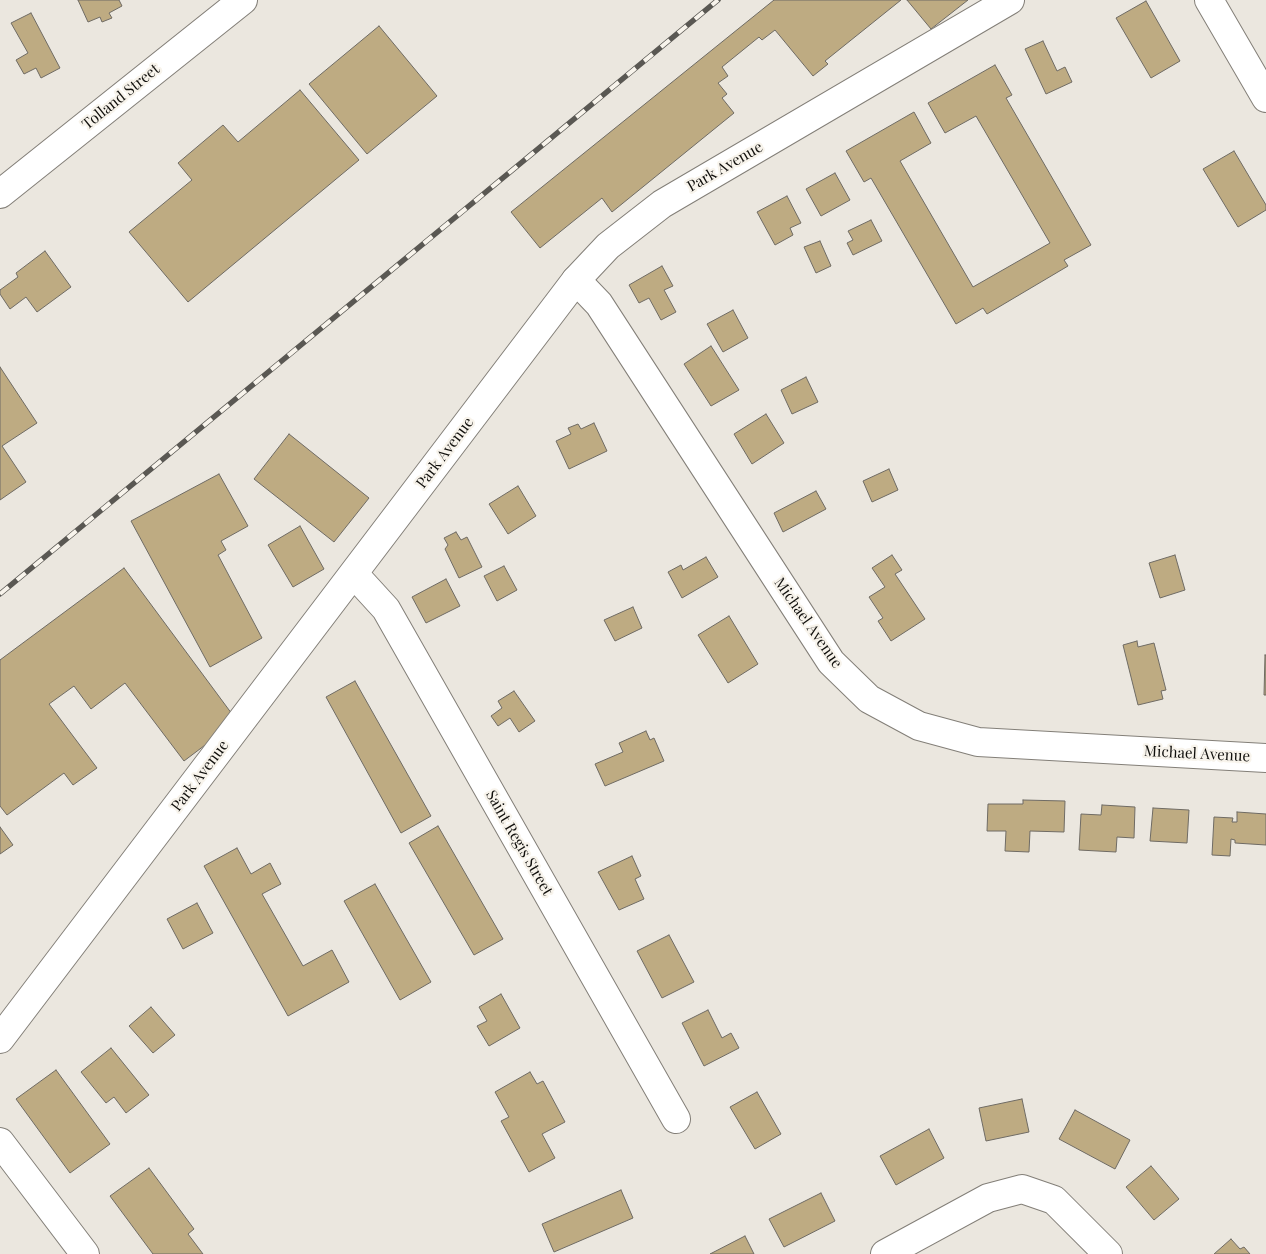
<!DOCTYPE html>
<style>
body{margin:0}
canvas{display:block;background:#ebe7df}
</style>
<canvas width="1266" height="1254"></canvas>
<script>
const context = document.querySelector('canvas').getContext('2d');
context.lineJoin = 'round';
function fillPath(path, color) {
  context.fillStyle = color;
  context.fill(path, 'evenodd');
}
function poly(rows) {
  const path = new Path2D();
  for (const r of rows) {
    path.moveTo(r[0], r[1]);
    for (let i = 2; i < r.length; i += 2) path.lineTo(r[i], r[i + 1]);
  }
  return path;
}
function trace(path, color, width, dash) {
  context.strokeStyle = color;
  context.lineWidth = width;
  context.lineCap = dash ? 'butt' : 'round';
  context.setLineDash(dash || []);
  context.stroke(path);
}
function label(font, color, halo, rows, align = 'center') {
  context.font = font + ' "Playfair Display",serif';
  context.lineWidth = 4.5;
  context.setLineDash([]);
  context.textBaseline = 'middle';
  context.strokeStyle = halo;
  context.fillStyle = color;
  for (const [text, x, y, turn = 0] of rows) {
    context.save();
    context.translate(x, y);
    context.rotate((+turn || 0) * Math.PI / 180);
    context.textAlign = isNaN(turn) ? turn : align;
    if (halo) context.strokeText(text, 0, 0);
    context.fillText(text, 0, 0);
    context.restore();
  }
}
const building = poly([
 [78,0,119,0,122,6,109,13,112,18,102,22,100,17,88,22,78,0],
 [774,0,901,0,825,61,828,64,813,76,775,30,762,40,759,37,722,67,728,76,718,83,727,94,722,98,734,113,612,212,602,198,540,248,511,212,774,0],
 [907,0,968,0,931,29,907,0],
 [1146,1,1180,61,1151,78,1116,18,1146,1],
 [31,13,60,68,41,78,36,68,24,74,16,60,28,53,11,23,31,13],
 [379,26,437,96,367,154,309,84,379,26],
 [1043,41,1057,71,1065,67,1072,82,1046,94,1025,49,1043,41],
 [995,65,1012,95,1006,98,1091,245,1064,260,1068,266,987,314,983,308,956,324,871,178,864,182,846,151,914,112,931,143,900,161,973,287,1050,243,976,116,945,133,928,103,995,65],
 [300,90,359,160,188,302,129,232,192,180,178,163,223,125,238,142,300,90],
 [1234,151,1266,205,1266,210,1238,227,1203,169,1234,151],
 [835,173,850,200,821,216,806,189,835,173],
 [787,196,801,223,790,228,793,235,775,245,757,212,787,196],
 [871,220,882,241,853,255,847,243,853,240,848,231,871,220],
 [820,241,831,266,816,273,804,247,820,241],
 [45,251,71,287,37,312,26,297,10,309,0,294,0,290,18,277,16,273,45,251],
 [662,266,673,286,664,290,676,312,661,320,649,298,639,303,629,285,662,266],
 [733,310,748,338,723,352,707,324,733,310],
 [711,346,739,390,711,406,684,364,711,346],
 [0,367,37,423,2,446,26,482,0,500,0,367],
 [806,377,818,402,792,414,781,390,806,377],
 [766,414,784,443,752,464,734,434,766,414],
 [594,423,607,451,569,469,556,441,571,434,568,428,578,424,581,429,594,423],
 [289,434,369,498,334,542,254,479,289,434],
 [889,469,898,490,872,502,863,481,889,469],
 [219,474,248,526,221,541,226,550,218,555,262,638,210,667,131,521,219,474],
 [518,486,536,516,508,534,489,504,518,486],
 [816,491,826,509,783,532,774,513,816,491],
 [300,526,324,569,293,587,268,545,300,526],
 [456,532,461,540,467,537,482,567,459,578,445,549,448,545,444,538,456,532],
 [892,555,902,570,895,574,925,619,891,641,878,621,883,618,869,597,885,587,872,568,892,555],
 [1175,555,1185,590,1160,598,1149,563,1175,555],
 [706,557,718,577,682,598,668,572,681,565,683,570,706,557],
 [504,566,517,590,497,601,484,576,504,566],
 [124,568,232,714,225,730,184,761,125,683,91,709,74,686,49,704,97,768,73,785,64,773,7,815,0,806,0,660,124,568],
 [446,579,460,606,426,623,412,597,446,579],
 [633,607,642,628,615,641,604,620,633,607],
 [729,616,758,664,728,683,698,635,729,616],
 [1137,641,1138,647,1154,643,1166,690,1161,691,1163,699,1138,705,1123,645,1137,641],
 [1265,655,1266,655,1266,695,1264,695,1265,655],
 [355,681,431,816,401,833,326,697,355,681],
 [514,691,535,721,519,732,510,718,498,726,491,716,502,708,498,701,514,691],
 [646,731,650,740,654,738,664,761,605,786,595,764,623,752,619,743,646,731],
 [1023,800,1065,801,1064,832,1030,831,1029,852,1005,851,1006,831,987,831,988,804,1023,804,1023,800],
 [1102,805,1135,807,1134,838,1117,837,1116,852,1079,850,1081,814,1101,815,1102,805],
 [1153,808,1189,810,1187,843,1150,841,1153,808],
 [1237,812,1266,814,1266,845,1235,843,1235,840,1231,839,1230,856,1212,855,1214,817,1233,818,1232,822,1237,822,1237,812],
 [438,826,503,939,474,955,409,843,438,826],
 [0,827,13,845,0,854,0,827],
 [237,848,251,874,270,863,281,884,262,894,303,966,332,950,349,982,288,1016,204,866,237,848],
 [632,856,641,876,635,879,644,899,619,910,598,872,632,856],
 [375,884,431,982,400,1000,344,901,375,884],
 [197,903,213,933,183,949,167,919,197,903],
 [669,935,694,982,662,998,637,951,669,935],
 [501,994,520,1028,489,1046,477,1026,487,1021,479,1007,501,994],
 [151,1007,175,1035,153,1053,129,1026,151,1007],
 [708,1010,722,1038,731,1033,739,1048,704,1066,682,1023,708,1010],
 [111,1048,149,1095,126,1113,114,1097,106,1103,81,1072,111,1048],
 [56,1070,110,1144,70,1173,16,1099,56,1070],
 [530,1072,537,1084,543,1081,565,1122,542,1134,555,1158,529,1172,501,1121,509,1117,495,1092,530,1072],
 [757,1092,781,1134,755,1149,730,1107,757,1092],
 [1022,1099,1029,1132,986,1141,979,1108,1022,1099],
 [1075,1110,1130,1140,1115,1169,1059,1139,1075,1110],
 [929,1129,944,1158,896,1185,880,1156,929,1129],
 [1151,1166,1179,1199,1154,1220,1126,1187,1151,1166],
 [149,1168,194,1229,188,1234,203,1254,153,1254,110,1196,149,1168],
 [621,1190,633,1218,554,1252,542,1224,621,1190],
 [821,1193,835,1221,784,1247,769,1219,821,1193],
 [745,1236,754,1254,710,1254,745,1236],
 [1231,1239,1240,1249,1244,1247,1250,1254,1214,1254,1231,1239]
]);
fillPath(building, '#beab82');
trace(building, '#6f6b64', 1);
const minor = poly([
 [1209,0,1266,98],
 [576,280,599,304,831,662,869,699,919,726,978,742,1266,758],
 [354,574,386,609,676,1119],
 [0,1142,85,1254],
 [885,1254,988,1198,1022,1189,1054,1200,1108,1254]
]);
const tertiary = poly([
 [0,1039,576,280,608,246,662,204,1010,0]
]);
const secondary = poly([
 [0,194,243,0]
]);
trace(minor, '#837f78', 30);
trace(tertiary, '#837f78', 30);
trace(secondary, '#837f78', 30);
trace(minor, '#fff', 28);
trace(tertiary, '#fff', 28);
trace(secondary, '#fff', 28);
const rail = poly([
 [0,594,718,0]
]);
trace(rail, '#5a5853', 5.5);
trace(rail, '#f8f4ec', 4, [11]);
label('15px', '#100f0c', '#f8f4ec', [
 ["Tolland Street",121,97,-39],
 ["Park Avenue",725,167,-30],
 ["Park Avenue",445,453,-53],
 ["Michael Avenue",808,623,55],
 ["Michael Avenue",1197,754,3],
 ["Park Avenue",200,776,-53],
 ["Saint Regis Street",519,843,60]
]);
</script>
